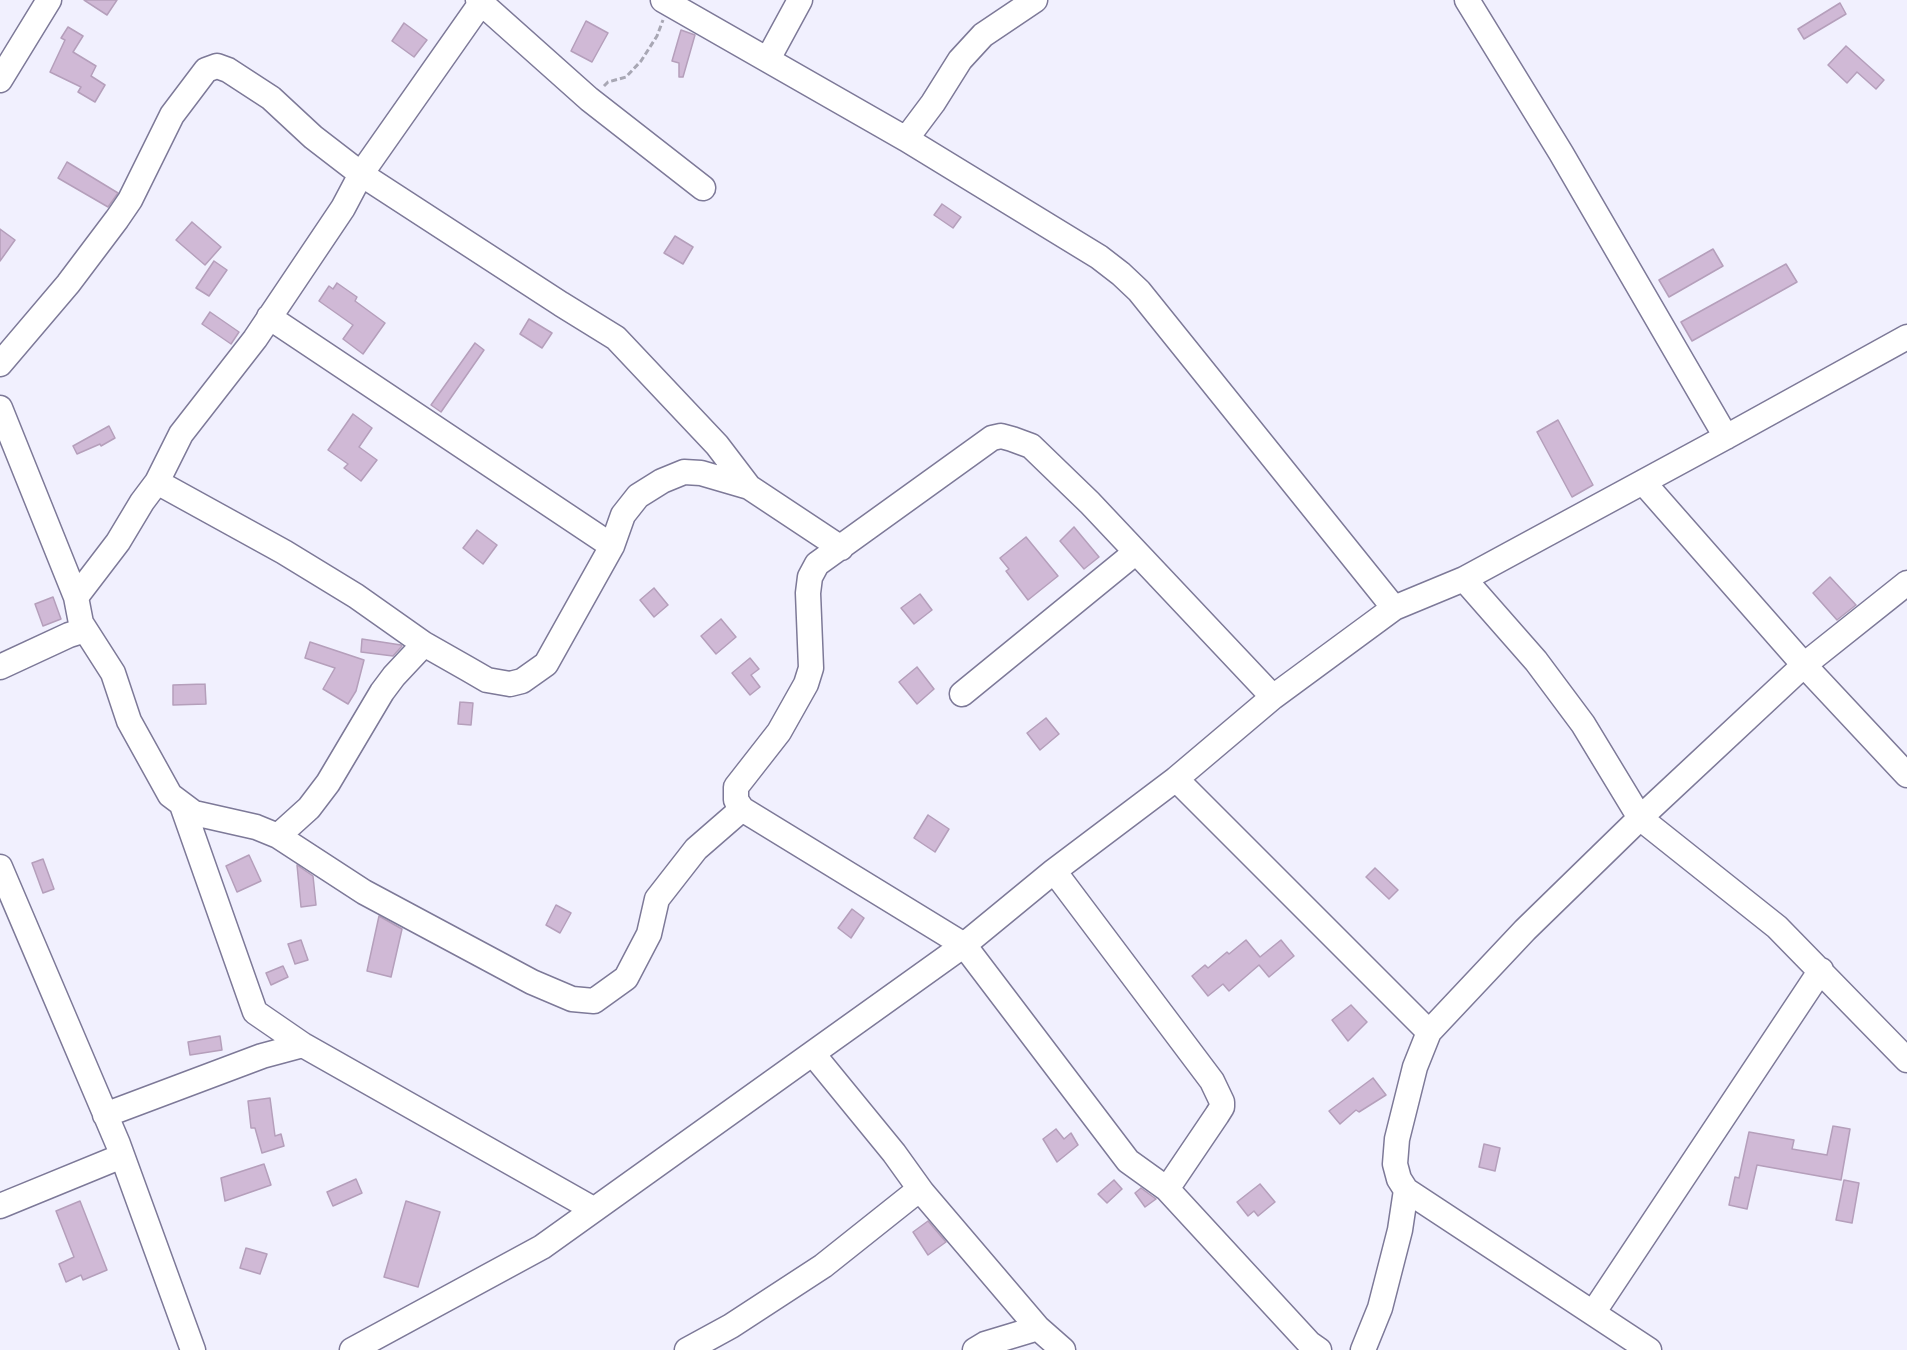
<!DOCTYPE html>
<style>
body{margin:0}
canvas{display:block;background:#f1f0fe}
</style>
<canvas width="1907" height="1350"></canvas>
<script>
const context = document.querySelector('canvas').getContext('2d');
context.lineJoin = 'round';
function fillPath(path, color) {
  context.fillStyle = color;
  context.fill(path, 'evenodd');
}
function poly(rows) {
  const path = new Path2D();
  for (const r of rows) {
    path.moveTo(r[0], r[1]);
    for (let i = 2; i < r.length; i += 2) path.lineTo(r[i], r[i + 1]);
  }
  return path;
}
function trace(path, color, width, dash) {
  context.strokeStyle = color;
  context.lineWidth = width;
  context.lineCap = dash ? 'butt' : 'round';
  context.setLineDash(dash || []);
  context.stroke(path);
}
const building = poly([
 [84,0,117,0,107,15,84,0],
 [1840,3,1846,14,1804,39,1798,29,1840,3],
 [586,21,608,33,592,62,571,51,586,21],
 [404,23,427,40,414,57,392,41,404,23],
 [68,27,83,36,73,52,96,66,91,76,105,85,95,102,78,92,81,87,50,72,65,40,61,38,68,27],
 [681,30,695,35,683,77,679,77,679,63,672,61,681,30],
 [1846,46,1884,80,1876,89,1857,72,1847,83,1828,65,1846,46],
 [67,162,118,193,108,207,58,178,67,162],
 [942,204,961,217,953,228,934,215,942,204],
 [192,222,221,247,205,265,176,240,192,222],
 [0,229,15,240,0,261,0,229],
 [675,236,693,247,683,264,664,253,675,236],
 [1713,249,1723,266,1669,297,1659,280,1713,249],
 [214,261,227,270,209,296,196,288,214,261],
 [1786,264,1797,282,1692,341,1681,322,1786,264],
 [337,283,357,297,355,301,385,323,363,354,343,339,353,325,319,301,329,286,333,289,337,283],
 [210,312,239,332,231,344,202,324,210,312],
 [529,319,552,333,542,348,520,334,529,319],
 [475,343,484,350,441,412,431,405,475,343],
 [353,414,372,428,359,447,377,460,361,481,344,468,348,464,328,450,353,414],
 [1558,420,1593,485,1572,497,1537,432,1558,420],
 [109,426,115,438,101,446,100,444,77,454,73,446,109,426],
 [1074,527,1099,557,1084,569,1060,541,1074,527],
 [477,530,497,545,483,564,463,548,477,530],
 [1026,537,1058,576,1028,600,1006,571,1009,569,1000,558,1026,537],
 [1830,577,1856,605,1837,620,1813,593,1830,577],
 [654,588,668,605,654,617,640,600,654,588],
 [920,594,932,610,914,624,901,608,920,594],
 [53,597,61,619,43,626,35,604,53,597],
 [721,619,736,637,716,654,701,636,721,619],
 [362,639,401,645,402,646,393,656,361,652,362,639],
 [310,642,364,660,356,691,348,704,323,689,335,668,305,658,310,642],
 [750,658,759,669,751,675,760,687,750,695,732,673,750,658],
 [917,667,934,689,917,704,899,682,917,667],
 [205,684,206,704,173,705,173,685,205,684],
 [460,702,473,703,471,725,458,724,460,702],
 [1046,718,1059,734,1040,750,1027,733,1046,718],
 [928,815,949,829,935,852,914,838,928,815],
 [249,855,261,881,237,892,226,866,249,855],
 [43,859,54,889,43,893,32,863,43,859],
 [297,865,313,876,316,905,301,907,297,865],
 [1375,868,1398,890,1389,899,1366,877,1375,868],
 [556,905,571,913,560,933,546,925,556,905],
 [852,909,864,918,851,938,838,928,852,909],
 [379,916,402,929,391,977,367,971,379,916],
 [301,940,308,960,295,964,288,944,301,940],
 [1246,940,1260,957,1281,940,1294,956,1269,977,1259,965,1229,991,1223,984,1208,996,1192,976,1205,965,1208,968,1227,952,1229,954,1246,940],
 [283,966,288,977,271,985,266,973,283,966],
 [1351,1005,1367,1022,1348,1041,1332,1020,1351,1005],
 [220,1036,222,1050,190,1055,188,1042,220,1036],
 [1373,1078,1386,1095,1359,1112,1356,1110,1340,1124,1329,1111,1373,1078],
 [270,1098,275,1136,281,1134,284,1146,262,1153,255,1128,251,1128,248,1101,270,1098],
 [1833,1126,1850,1129,1841,1180,1757,1165,1747,1209,1729,1205,1735,1177,1739,1178,1749,1132,1794,1140,1792,1149,1827,1155,1833,1126],
 [1056,1129,1064,1139,1071,1133,1078,1145,1057,1162,1043,1139,1056,1129],
 [1484,1144,1500,1148,1495,1171,1479,1167,1484,1144],
 [264,1164,271,1185,225,1201,221,1178,264,1164],
 [356,1179,362,1193,333,1206,327,1192,356,1179],
 [1114,1180,1122,1189,1107,1203,1098,1194,1114,1180],
 [1844,1180,1859,1183,1852,1223,1836,1220,1844,1180],
 [1260,1184,1275,1202,1258,1216,1254,1211,1248,1216,1237,1202,1260,1184],
 [1141,1188,1156,1199,1145,1207,1135,1193,1141,1188],
 [80,1201,107,1270,83,1280,81,1275,66,1282,59,1264,74,1257,56,1211,80,1201],
 [406,1201,440,1212,418,1287,384,1277,406,1201],
 [928,1221,946,1242,928,1255,913,1232,928,1221],
 [246,1248,267,1254,260,1274,240,1268,246,1248]
]);
fillPath(building, '#d0b9d6');
trace(building, '#b59fbb', 1.5);
const minor = poly([
 [478,0,589,99,703,188],
 [663,0,906,139,1099,257,1121,274,1139,291,1394,608],
 [1467,0,1561,153,1726,437],
 [768,59,800,0],
 [0,80,49,0],
 [906,139,933,103,960,60,983,35,1035,0],
 [269,317,612,546],
 [0,364,68,284,117,219,130,200,172,115,206,70,217,66,228,70,271,98,313,137,361,174,561,304,616,338,717,445,749,487],
 [0,408,76,597,81,623,113,673,129,721,170,795,194,813,256,827,278,836,364,892,532,982,572,999,594,1001,626,978,649,934,657,899,696,849,742,809],
 [157,482,284,552,356,596,424,644,468,669,487,680,510,684,522,681,546,664,612,546,623,515,638,496,662,481,684,472,701,473,749,487,841,548],
 [1643,482,1804,665,1907,775],
 [1464,579,1536,661,1583,724,1640,818,1777,927,1907,1060],
 [76,597,118,542,142,502,157,482,181,434,255,339,343,208,361,174,481,3],
 [0,667,69,635,85,630],
 [962,694,1136,552],
 [1273,697,1090,503,1031,446,1012,439,1001,436,992,438,817,564,810,577,808,593,811,668,806,684,779,732,736,787,736,800,742,809,964,945,1128,1161,1167,1189,1309,1343,1319,1350],
 [1176,779,1429,1032],
 [182,805,255,1012,303,1045,593,1209],
 [278,836,309,808,328,783,382,692,394,676,424,644],
 [0,867,118,1144,193,1350],
 [1054,871,1212,1081,1222,1102,1222,1107,1217,1115,1167,1189],
 [813,1054,894,1153,922,1192,1038,1328,1063,1350],
 [105,1115,262,1056,303,1045],
 [0,1206,122,1156],
 [1593,1313,1821,970],
 [352,1350,542,1247,964,945,1054,871,1176,779,1273,697,1394,608,1464,579,1726,437,1907,337],
 [687,1350,731,1326,823,1266,911,1196,922,1192],
 [975,1350,985,1344,1038,1328],
 [1363,1350,1380,1308,1400,1230,1406,1190],
 [1649,1350,1406,1190,1399,1179,1395,1164,1397,1139,1415,1067,1429,1032,1525,930,1640,818,1804,665,1907,583]
]);
trace(minor, '#7d7998', 27);
trace(poly([
 [604,86,608,82,626,77,641,61,657,36,663,20]
]), '#a8a7b4', 3, [6, 3]);
trace(minor, '#fff', 24);
</script>
